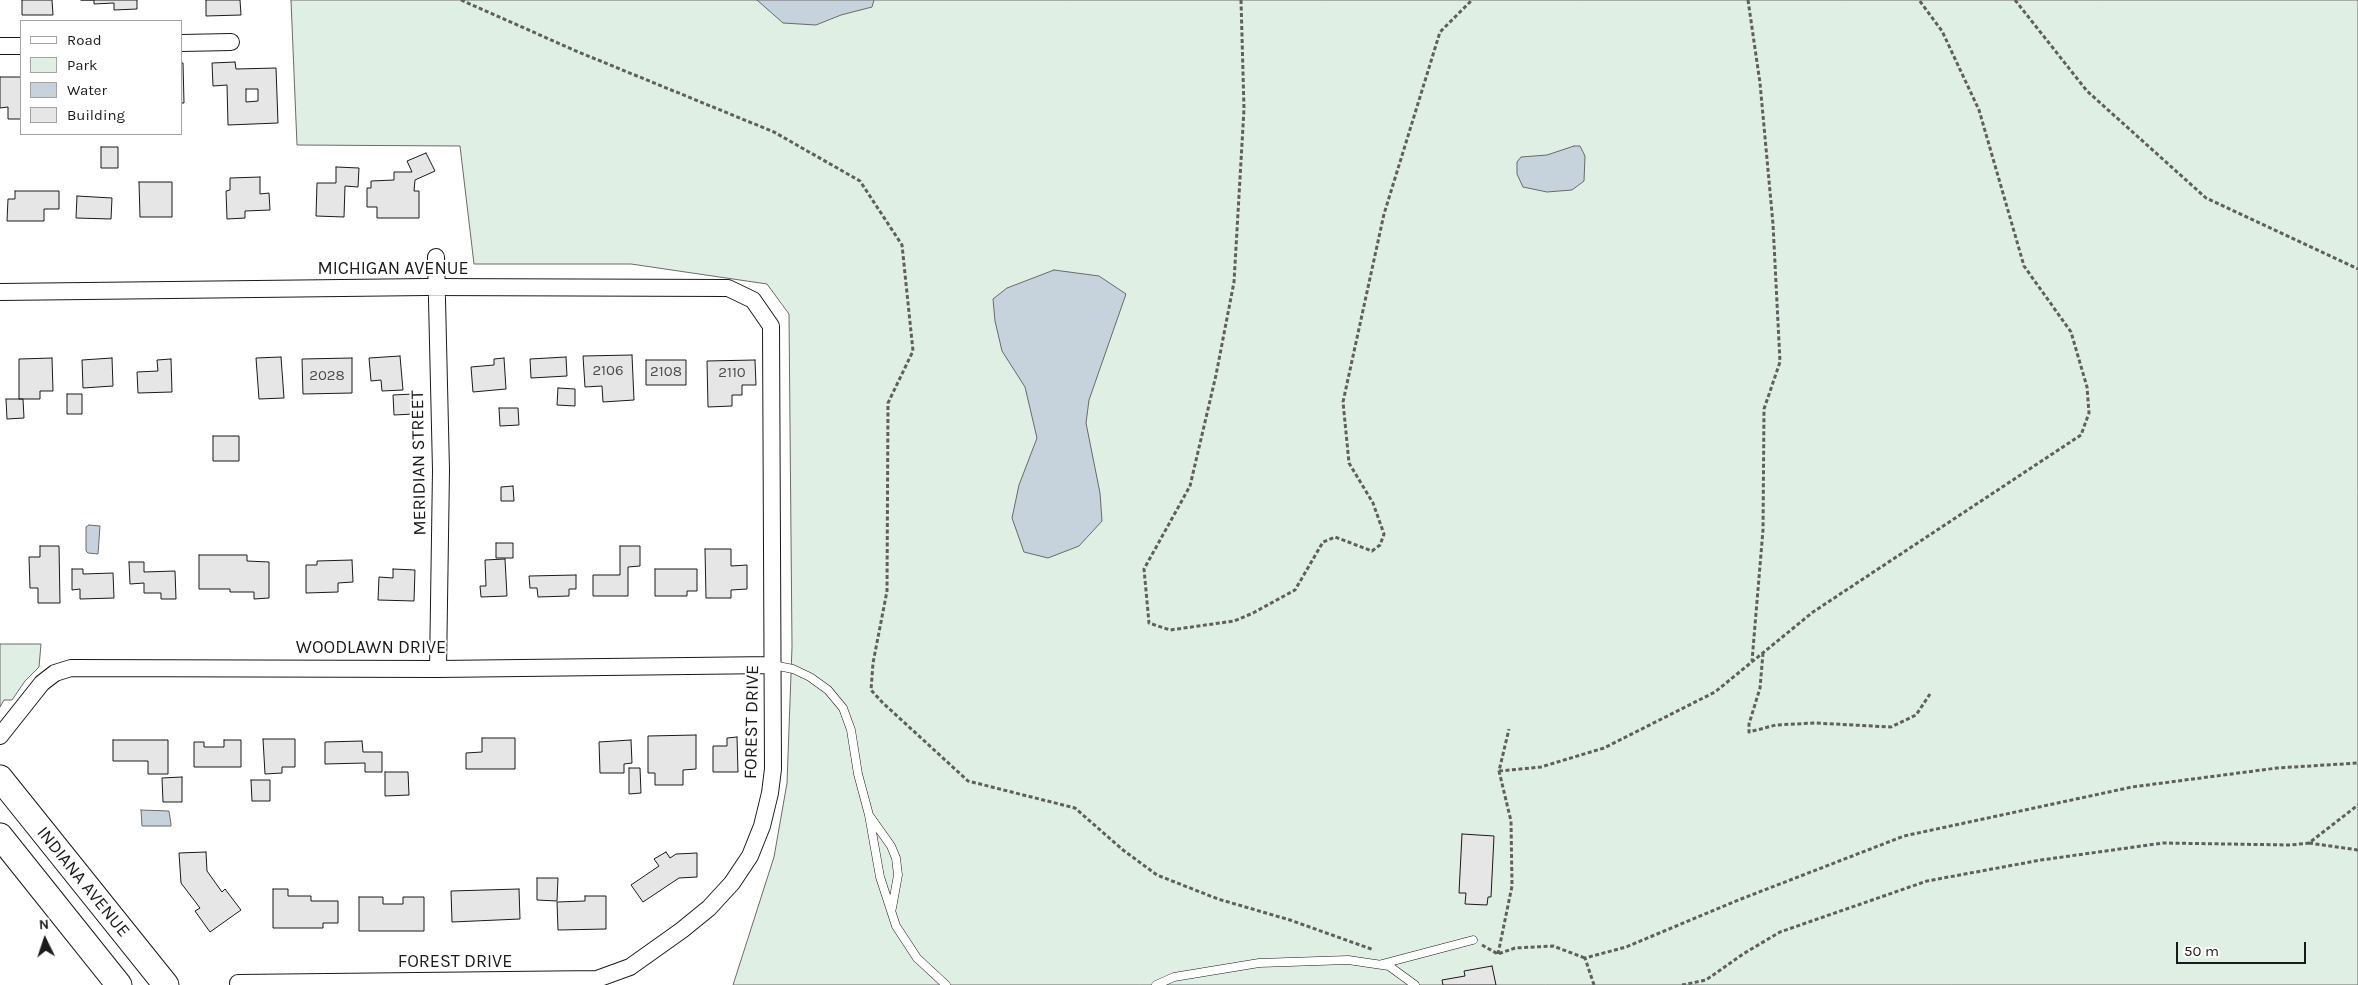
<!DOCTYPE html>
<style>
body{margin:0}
#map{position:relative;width:2358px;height:985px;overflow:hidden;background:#fff;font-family:Karla,sans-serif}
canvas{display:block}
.legend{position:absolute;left:20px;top:20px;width:162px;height:115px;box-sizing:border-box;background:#fff;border:1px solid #a3a3a3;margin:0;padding:6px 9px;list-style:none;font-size:15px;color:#1a1a1a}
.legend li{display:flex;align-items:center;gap:10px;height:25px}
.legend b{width:25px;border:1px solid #a3a3a3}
.north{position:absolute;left:20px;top:915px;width:50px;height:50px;-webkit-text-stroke:4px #fff;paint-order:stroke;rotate:356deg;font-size:14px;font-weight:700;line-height:20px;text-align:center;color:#1a1a1a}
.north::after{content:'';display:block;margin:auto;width:18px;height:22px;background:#1a1a1a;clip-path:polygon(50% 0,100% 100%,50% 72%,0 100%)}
.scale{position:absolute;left:2176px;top:942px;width:130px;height:22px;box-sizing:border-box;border:2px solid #1a1a1a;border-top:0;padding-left:6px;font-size:15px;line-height:18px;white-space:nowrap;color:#1a1a1a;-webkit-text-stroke:4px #fff;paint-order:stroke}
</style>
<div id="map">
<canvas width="2358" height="985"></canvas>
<ul class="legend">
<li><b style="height:6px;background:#fff"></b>Road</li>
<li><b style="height:14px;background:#e0efe3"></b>Park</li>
<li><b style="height:14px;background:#c6d2dc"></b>Water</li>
<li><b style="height:14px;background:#e6e6e6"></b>Building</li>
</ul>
<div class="north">N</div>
<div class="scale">50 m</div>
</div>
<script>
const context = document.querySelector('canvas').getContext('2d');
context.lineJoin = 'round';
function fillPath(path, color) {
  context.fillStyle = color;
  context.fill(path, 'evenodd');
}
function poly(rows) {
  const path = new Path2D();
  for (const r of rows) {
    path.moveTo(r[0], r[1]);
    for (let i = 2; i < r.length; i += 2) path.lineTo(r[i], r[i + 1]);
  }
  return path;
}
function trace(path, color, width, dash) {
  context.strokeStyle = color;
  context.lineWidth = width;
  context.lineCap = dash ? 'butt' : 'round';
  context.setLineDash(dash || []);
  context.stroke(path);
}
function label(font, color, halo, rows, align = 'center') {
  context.font = font + ' Karla,sans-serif';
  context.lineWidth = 4;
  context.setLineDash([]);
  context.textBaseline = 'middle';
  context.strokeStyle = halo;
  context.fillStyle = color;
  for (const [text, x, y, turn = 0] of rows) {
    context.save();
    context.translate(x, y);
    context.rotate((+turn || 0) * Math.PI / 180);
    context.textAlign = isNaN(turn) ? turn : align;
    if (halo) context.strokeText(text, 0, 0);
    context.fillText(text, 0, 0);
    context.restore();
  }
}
const green = poly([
 [291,0,2358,0,2358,985,733,985,774,857,787,783,792,647,789,314,767,284,631,264,474,264,460,146,297,145,291,0],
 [0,644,41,644,39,667,25,681,12,700,4,700,0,707,0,644]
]);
fillPath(green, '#e0efe3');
trace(green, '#6a6a6a', 1);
const water = poly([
 [757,0,874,0,872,7,841,15,816,25,783,23,757,0],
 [1574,146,1580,146,1585,156,1584,181,1572,190,1547,192,1523,187,1517,174,1517,162,1521,157,1547,155,1574,146],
 [1054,270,1099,276,1126,294,1089,400,1086,423,1100,493,1102,521,1079,546,1048,558,1024,552,1012,518,1019,485,1037,438,1025,387,1002,351,995,321,993,299,1007,288,1054,270],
 [89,525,100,526,98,554,88,553,86,551,86,527,89,525],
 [141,810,169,811,171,824,171,826,142,826,141,810]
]);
fillPath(water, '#c6d2dc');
trace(water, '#6a6a6a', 1);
const building = poly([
 [22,0,52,0,53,15,22,15,22,0],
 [81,0,137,0,137,9,114,10,114,3,94,4,94,0,81,0],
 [206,0,240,0,241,15,206,16,206,0],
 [235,62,236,69,276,68,278,123,228,125,227,85,213,86,212,63,235,62],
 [246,89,258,89,258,101,246,102,246,89],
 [181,63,183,63,184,103,181,103,181,63],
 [0,77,21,77,21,119,8,119,8,107,0,108,0,77],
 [101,147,118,147,118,168,101,168,101,147],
 [426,153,435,171,415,180,414,191,419,191,419,218,377,218,377,207,367,207,367,188,371,188,371,181,394,180,394,172,412,172,407,161,426,153],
 [336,167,359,168,358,187,345,186,344,217,316,216,317,183,336,183,336,167],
 [260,177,260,194,269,193,270,210,245,211,245,218,227,219,226,191,230,190,230,178,260,177],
 [139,182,172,182,172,217,140,217,139,182],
 [15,191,59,191,59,209,44,209,44,221,7,221,8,199,15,199,15,191],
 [77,196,112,198,111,219,76,218,77,196],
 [632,355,634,400,603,402,602,386,585,387,583,356,632,355],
 [400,356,403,390,382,391,381,380,371,381,369,358,400,356],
 [281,357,284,398,259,399,256,358,281,357],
 [566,357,567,376,531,378,530,359,566,357],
 [52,358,53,391,40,391,40,399,19,399,19,359,52,358],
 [112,358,113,386,83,388,82,360,112,358],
 [352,358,352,393,303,394,302,359,352,358],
 [504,358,506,389,473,392,471,367,494,365,494,359,504,358],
 [171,359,172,392,138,393,137,372,158,371,157,360,171,359],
 [646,360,686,360,686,385,646,385,646,360],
 [755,360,756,385,742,385,742,395,732,395,732,406,708,407,707,361,755,360],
 [558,388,575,389,575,406,557,405,558,388],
 [67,394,82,394,82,414,67,414,67,394],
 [413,394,414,414,394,415,393,395,413,394],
 [6,399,23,399,24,418,7,419,6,399],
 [499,408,518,408,519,425,500,426,499,408],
 [213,436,239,436,239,461,213,461,213,436],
 [513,486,514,501,501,501,501,487,513,486],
 [496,543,513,543,513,558,496,558,496,543],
 [40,546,59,546,60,603,38,603,38,588,30,588,29,557,40,557,40,546],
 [620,546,640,546,640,566,628,567,628,596,593,596,593,575,620,575,620,546],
 [705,549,731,549,731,566,747,565,747,589,731,590,731,598,706,598,705,549],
 [199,555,247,555,247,561,269,562,269,598,254,599,254,592,230,592,230,589,199,589,199,555],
 [505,559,507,596,481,597,480,586,486,586,485,560,505,559],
 [352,560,353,582,338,583,338,592,306,593,306,565,317,565,317,561,352,560],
 [129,562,144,562,144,572,175,571,176,599,161,599,161,593,144,593,144,583,130,584,129,562],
 [72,569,83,569,83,574,113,573,114,598,80,599,80,589,72,590,72,569],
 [393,569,415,570,414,601,378,600,379,577,393,578,393,569],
 [655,569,697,569,697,591,687,591,687,596,655,596,655,569],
 [576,575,576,589,569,589,569,596,538,597,537,588,530,588,529,576,576,575],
 [696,735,696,769,683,770,683,785,655,785,655,773,648,773,648,736,696,735],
 [737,737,738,772,713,772,713,746,727,746,727,738,737,737],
 [482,738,515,738,515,769,466,769,466,753,482,752,482,738],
 [263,739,295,739,295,767,282,767,282,773,265,774,263,739],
 [113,740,168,740,168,774,148,774,148,761,113,761,113,740],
 [224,740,241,740,241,767,194,767,194,742,204,742,204,747,224,747,224,740],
 [631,740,632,763,624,764,624,773,600,773,599,742,631,740],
 [362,741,363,752,382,752,382,772,365,772,365,763,325,764,325,742,362,741],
 [629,768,640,768,641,793,629,794,629,768],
 [385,772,408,772,409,795,385,796,385,772],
 [182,777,182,802,163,802,162,778,182,777],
 [251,780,270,780,270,801,252,801,251,780],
 [1462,834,1494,836,1491,897,1488,897,1487,905,1465,904,1466,893,1459,893,1462,834],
 [206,852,207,871,222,892,225,889,241,910,210,932,195,911,200,908,181,883,179,853,206,852],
 [666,852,670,858,676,854,697,853,697,877,679,878,643,902,631,885,659,866,654,859,666,852],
 [537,878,558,878,557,901,537,900,537,878],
 [273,889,288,889,288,896,311,896,311,901,338,901,338,923,323,923,323,928,273,928,273,889],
 [519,889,520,919,452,922,451,891,519,889],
 [585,896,606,896,606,929,558,930,557,902,585,901,585,896],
 [359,897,383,897,383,904,403,904,403,897,424,897,424,931,359,931,359,897],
 [1492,966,1496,985,1443,985,1442,980,1465,976,1464,971,1492,966]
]);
fillPath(building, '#e6e6e6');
trace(building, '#1a1a1a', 1);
const lane = poly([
 [773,665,793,669,810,677,828,690,843,708,851,730,858,774,869,815,880,877,896,926,917,958,946,985],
 [869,815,891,846,896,858,898,875,892,908],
 [1382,964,1473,940],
 [1156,985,1174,977,1259,963,1348,960,1389,966,1415,985]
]);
const street = poly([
 [181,43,231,42],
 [0,46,21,46],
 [436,257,441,470,438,669],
 [0,292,427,287,728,288,753,300,771,326,773,769,770,793,762,826,750,856,732,883,709,908,682,930,630,967,597,979,238,983],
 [0,736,42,683,55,673,71,668,438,669,772,665]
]);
const primary = poly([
 [0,778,166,985],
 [0,836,119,985]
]);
trace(lane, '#1a1a1a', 9);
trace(street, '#1a1a1a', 18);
trace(primary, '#1a1a1a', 27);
trace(poly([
 [461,0,576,51,774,132,860,181,902,245,913,351,888,403,887,591,873,663,871,690,883,703,968,781,1075,808,1123,850,1157,875,1218,899,1290,920,1374,950],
 [1241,0,1244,109,1234,282,1216,375,1190,486,1144,569,1149,623,1170,630,1234,621,1253,613,1295,590,1323,542,1335,537,1372,551,1380,545,1384,534,1373,503,1349,463,1343,402,1384,214,1440,32,1472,0],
 [1748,0,1760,83,1773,224,1780,362,1764,409,1763,530,1752,661],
 [2015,0,2087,91,2206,198,2358,269],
 [1763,653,1760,688,1749,724,1749,732,1776,725,1815,723,1891,727,1916,715,1930,694],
 [1499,771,1541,767,1604,748,1715,692,1813,612,2081,435,2089,413,2087,387,2071,332,2024,266,1979,110,1942,31,1919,0],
 [2309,843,2358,850],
 [1482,945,1498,954,1515,948,1553,946,1585,958],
 [1498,954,1512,886,1511,821,1499,771,1509,729],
 [1594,985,1585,958,1626,947,1741,899,1904,836,2132,787,2277,768,2358,763],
 [1682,985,1706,980,1743,954,1780,932,1927,881,2041,860,2163,843,2291,845,2309,843,2358,805]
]), '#5f5f5f', 3, [4, 2.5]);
trace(lane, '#fff', 8);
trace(street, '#fff', 16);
trace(primary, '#fff', 25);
label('15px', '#4d4d4d', null, [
 ["2106",608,371],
 ["2108",666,372],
 ["2110",732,373],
 ["2028",327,376]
]);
label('18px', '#1a1a1a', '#fff', [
 ["MICHIGAN AVENUE",393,269],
 ["MERIDIAN STREET",419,463,-91],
 ["WOODLAWN DRIVE",371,648],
 ["FOREST DRIVE",752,722,-89],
 ["INDIANA AVENUE",83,882,51],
 ["FOREST DRIVE",455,962]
]);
</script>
